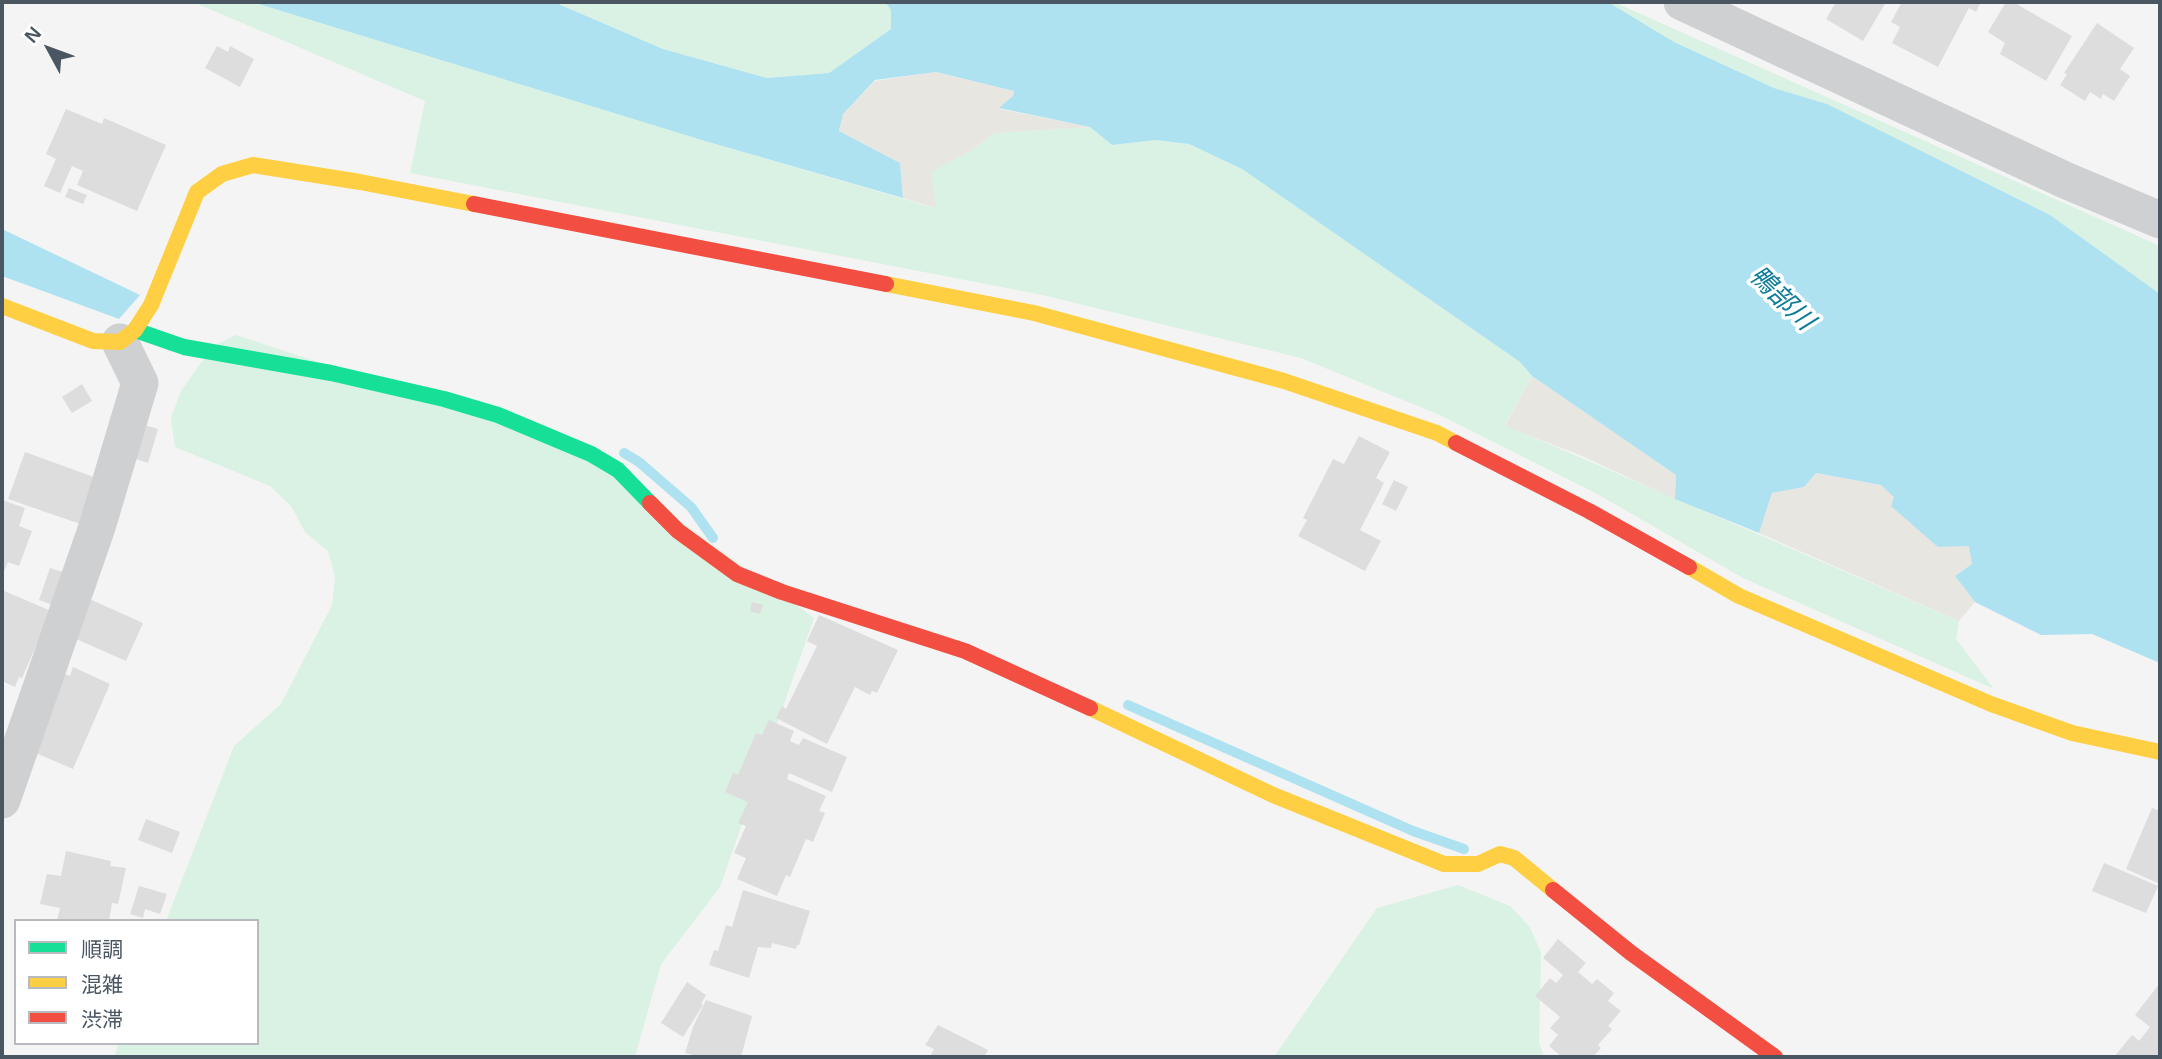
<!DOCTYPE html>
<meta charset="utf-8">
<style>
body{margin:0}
#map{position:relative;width:2162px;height:1059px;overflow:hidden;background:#f4f4f4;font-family:Helvetica,"Noto Sans JP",sans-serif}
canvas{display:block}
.frame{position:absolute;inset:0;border:4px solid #4a5661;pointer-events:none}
.legend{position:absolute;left:14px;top:919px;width:245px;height:126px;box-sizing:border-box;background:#fff;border:2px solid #b7bbc0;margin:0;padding:9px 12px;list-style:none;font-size:21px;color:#4a5661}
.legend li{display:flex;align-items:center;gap:14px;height:35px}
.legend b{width:35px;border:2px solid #b7bbc0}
.north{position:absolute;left:14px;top:14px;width:70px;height:70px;-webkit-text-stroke:5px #fff;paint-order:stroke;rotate:311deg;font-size:19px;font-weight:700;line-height:28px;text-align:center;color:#4a5661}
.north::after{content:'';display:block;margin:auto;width:24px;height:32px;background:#4a5661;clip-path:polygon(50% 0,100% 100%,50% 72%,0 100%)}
</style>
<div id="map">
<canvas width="2162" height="1059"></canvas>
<div class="frame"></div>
<ul class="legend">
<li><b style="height:9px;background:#16e098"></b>順調</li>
<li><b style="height:9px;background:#ffcf43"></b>混雑</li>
<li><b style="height:9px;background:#f24e42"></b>渋滞</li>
</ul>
<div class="north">N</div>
</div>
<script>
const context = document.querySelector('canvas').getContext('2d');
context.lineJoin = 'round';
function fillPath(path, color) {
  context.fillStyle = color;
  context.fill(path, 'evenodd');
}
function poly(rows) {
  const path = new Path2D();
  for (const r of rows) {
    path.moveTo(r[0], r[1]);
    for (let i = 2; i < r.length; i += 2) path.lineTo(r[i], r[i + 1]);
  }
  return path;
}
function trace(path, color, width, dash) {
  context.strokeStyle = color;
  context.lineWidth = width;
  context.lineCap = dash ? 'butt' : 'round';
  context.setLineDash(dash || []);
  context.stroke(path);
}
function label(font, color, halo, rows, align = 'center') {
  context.font = font + ' Helvetica,"Noto Sans JP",sans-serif';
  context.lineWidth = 7;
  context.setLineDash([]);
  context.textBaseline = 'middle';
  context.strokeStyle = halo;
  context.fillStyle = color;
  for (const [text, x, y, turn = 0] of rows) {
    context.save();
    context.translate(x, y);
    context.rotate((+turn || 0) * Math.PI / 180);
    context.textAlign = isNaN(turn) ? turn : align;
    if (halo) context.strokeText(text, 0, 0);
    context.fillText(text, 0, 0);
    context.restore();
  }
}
fillPath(poly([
 [193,2,252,2,705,141,935,208,930,172,972,150,994,133,1090,127,1112,145,1156,140,1189,144,1242,169,1520,362,1532,376,1505,425,1959,621,1956,639,1994,689,1743,578,1599,495,1442,416,1301,358,1038,294,410,173,425,101],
 [555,2,885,2,891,10,891,29,829,73,767,78,663,49],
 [1608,2,1614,2,2160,246,2160,294,2050,215,1827,104,1774,88,1674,42],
 [236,335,581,449,814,618,720,887,661,964,635,1057,114,1057,119,1043,257,1043,257,921,166,921,234,746,281,704,332,605,335,577,328,551,305,532,291,506,270,486,175,447,171,418,181,391,212,347],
 [1458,885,1510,906,1529,926,1541,952,1539,1042,1544,1057,1274,1057,1377,908]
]), '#d9f2e3');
fillPath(poly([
 [935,72,1014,91,1013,96,1000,109,1090,127,994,133,972,150,931,172,936,208,903,198,900,163,839,131,843,114,875,81],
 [1532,376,1676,475,1675,499,1582,456,1505,426],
 [1816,473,1881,485,1895,497,1970,546,1972,564,1955,576,1975,602,1959,621,1759,533,1772,493,1804,487]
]), '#e7e6e1');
fillPath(poly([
 [252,2,554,2,663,49,767,78,829,73,891,29,891,10,885,2,1608,2,1674,42,1774,88,1827,104,2050,215,2160,294,2160,663,2092,634,2041,635,1975,602,1955,576,1972,564,1969,546,1938,547,1891,506,1894,497,1881,485,1816,473,1804,487,1772,493,1759,533,1675,499,1676,475,1532,376,1520,362,1242,169,1189,144,1156,140,1112,145,1090,127,999,108,1013,96,1014,91,936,72,875,80,843,114,839,131,900,163,903,198,705,141],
 [2,229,140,295,119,319,2,276]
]), '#aee2f0');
trace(poly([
 [624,453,639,462,691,507,713,538],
 [1128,705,1413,831,1464,849]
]), '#aee2f0', 10);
fillPath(poly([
 [1836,2,1886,2,1863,41,1826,19],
 [1902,2,1981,2,1976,12,1969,8,1938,67,1892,43,1900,27,1891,22],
 [2006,2,2013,2,2072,36,2046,81,2000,54,2005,43,1988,32],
 [2097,23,2134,48,2120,69,2130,76,2114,101,2103,94,2101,99,2090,92,2085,101,2060,85,2067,74,2064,73],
 [217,46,228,52,230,46,254,59,240,87,205,68],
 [66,109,102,124,104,118,166,145,137,211,77,185,83,171,72,166,60,193,44,186,56,159,46,154],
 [69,188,87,195,83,204,65,197],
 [82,384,92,401,72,413,62,397],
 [141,424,158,429,148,463,130,457],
 [1359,436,1390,452,1376,478,1384,483,1360,530,1381,541,1365,571,1298,536,1307,520,1303,518,1333,459,1344,464],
 [25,452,102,480,86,526,8,499],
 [1394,480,1408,487,1396,511,1382,504],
 [2,500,25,508,19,526,32,531,19,566,8,562,2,576],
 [50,568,69,574,58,607,39,600],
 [2,590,51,611,22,678,19,677,15,687,2,681],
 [85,597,143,623,126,661,67,635],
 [752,602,763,605,760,614,750,611],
 [819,615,898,650,877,693,872,691,870,695,855,687,827,744,776,718,782,706,786,709,817,646,807,641],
 [73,667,110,684,73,769,36,753,55,670,70,676],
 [769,720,794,731,790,741,799,745,803,738,847,757,832,792,789,773,787,779,826,796,819,811,825,813,813,842,806,839,790,877,786,875,777,896,737,879,746,858,734,853,746,826,738,823,748,802,725,792,733,773,738,775,756,733,762,735],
 [2152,808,2160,811,2160,884,2126,869],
 [146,819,180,832,172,853,138,840],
 [66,851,111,861,110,866,126,868,118,904,112,903,109,921,57,921,60,908,40,904,47,874,61,876],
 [2104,863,2158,886,2146,913,2092,891],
 [139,886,167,894,160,914,145,909,143,918,130,914],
 [743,890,810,911,799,945,797,945,796,949,772,943,771,948,758,947,749,978,709,965,714,950,718,951,726,925,732,927],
 [1558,939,1586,963,1578,972,1592,984,1597,979,1614,993,1608,1001,1621,1011,1608,1026,1612,1029,1598,1045,1601,1048,1593,1057,1562,1057,1549,1046,1558,1035,1550,1028,1560,1017,1535,996,1550,978,1556,983,1563,975,1543,958],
 [687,982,706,995,701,1004,703,1005,683,1037,661,1023],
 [2160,983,2160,1057,2114,1057,2132,1035,2139,1041,2150,1027,2135,1015],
 [706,1000,752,1016,741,1057,701,1057,685,1053,693,1027],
 [938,1025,988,1050,984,1057,930,1057,934,1049,925,1045]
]), '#ddddde');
trace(poly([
 [1682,2,2067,181,2160,220],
 [2,800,97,527,140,383,120,342]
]), '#ced0d2', 37);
trace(poly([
 [135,330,184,347,331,373,444,399,498,415,591,454,618,470,650,503]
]), '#16e098', 16);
trace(poly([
 [886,284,1034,313,1284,381,1437,433,1456,443],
 [2,306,93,341,120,342,135,330,151,305,197,192,222,174,253,165,360,182,474,204],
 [1689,567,1739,596,1991,704,2072,733,2160,752],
 [1090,708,1273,795,1444,864,1478,864,1500,854,1514,858,1553,890]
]), '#ffcf43', 16);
trace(poly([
 [474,204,886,284],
 [1456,443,1589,511,1689,567],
 [650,503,678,531,737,574,782,592,965,651,1090,708],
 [1553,890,1631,953,1775,1057]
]), '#f24e42', 16);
label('italic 26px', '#0c7c9b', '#fff', [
 ["鴨部川",1781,299,44]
]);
</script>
